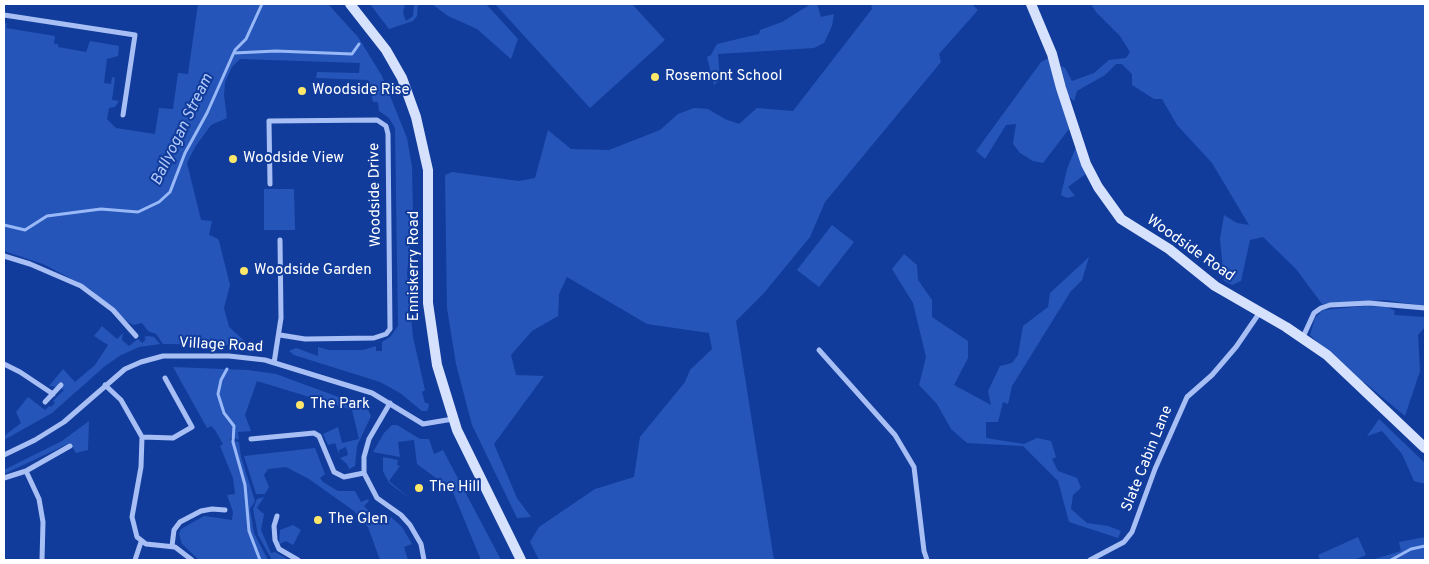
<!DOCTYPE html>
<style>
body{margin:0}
#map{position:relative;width:1429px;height:564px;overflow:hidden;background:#123c9b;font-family:Overpass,sans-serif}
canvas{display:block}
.frame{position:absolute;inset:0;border:5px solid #fff;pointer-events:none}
</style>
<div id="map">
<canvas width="1429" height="564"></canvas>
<div class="frame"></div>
</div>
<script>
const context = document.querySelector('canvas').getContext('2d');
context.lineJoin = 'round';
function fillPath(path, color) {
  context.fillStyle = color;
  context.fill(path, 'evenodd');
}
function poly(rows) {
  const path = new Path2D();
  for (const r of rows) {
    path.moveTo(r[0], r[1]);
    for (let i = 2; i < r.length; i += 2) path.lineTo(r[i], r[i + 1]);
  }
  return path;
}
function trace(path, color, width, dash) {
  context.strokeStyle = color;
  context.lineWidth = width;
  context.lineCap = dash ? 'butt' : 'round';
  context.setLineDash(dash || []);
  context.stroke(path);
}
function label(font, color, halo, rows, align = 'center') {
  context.font = font + ' Overpass,sans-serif';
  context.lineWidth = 4;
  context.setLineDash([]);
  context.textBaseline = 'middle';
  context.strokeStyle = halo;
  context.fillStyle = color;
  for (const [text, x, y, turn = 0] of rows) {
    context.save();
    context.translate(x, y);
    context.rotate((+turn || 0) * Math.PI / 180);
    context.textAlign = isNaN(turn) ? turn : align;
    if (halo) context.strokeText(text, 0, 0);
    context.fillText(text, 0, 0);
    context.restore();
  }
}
fillPath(poly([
 [198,4,328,4,358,37,382,76,407,138,412,167,413,214,407,274,413,337,425,390,422,392,425,403,428,403,429,406,427,411,422,411,400,393,380,382,294,355,289,351,296,348,318,356,318,347,329,350,363,350,376,346,376,351,382,351,382,342,390,337,398,326,395,128,389,118,379,111,378,102,373,102,368,80,316,78,317,72,359,73,360,63,240,59,232,67,225,82,224,95,227,118,211,125,195,147,187,163,201,220,212,221,209,235,218,239,219,241,230,285,224,308,229,327,249,345,163,344,156,334,148,331,142,323,134,325,128,322,90,289,74,280,43,264,4,251,4,24,7,23,6,28,55,36,54,44,58,44,58,47,86,52,90,41,119,46,118,56,107,59,104,83,111,84,112,77,115,78,112,100,119,101,115,107,109,108,107,119,116,128,155,134,159,108,173,109,178,73,188,74],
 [370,4,405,4,403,13,406,21,413,16,414,4,418,4,417,16,413,21,389,29],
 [432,4,486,4,518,39,511,59,477,29,448,16],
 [495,4,632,4,665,40,590,108],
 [811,4,817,4,821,17,834,14,832,26,824,43,814,48,718,54,720,80,714,85,707,57,711,55,717,44,759,34,760,30,782,22],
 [871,4,972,4,978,10,939,54,941,62,825,202,810,237,764,293,736,321,774,560,539,560,530,542,539,527,595,489,634,477,640,437,685,382,690,370,712,349,709,333,647,324,567,277,559,294,558,316,532,331,511,355,516,375,544,376,494,444,517,498,531,517,517,518,472,425,456,364,447,308,445,175,452,172,519,181,535,178,548,130,571,149,609,150,660,130,678,114,694,108,708,109,725,119,739,124,757,108,793,111,872,9],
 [1091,4,1425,4,1425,306,1384,300,1322,304,1296,269,1263,237,1250,240,1241,281,1232,285,1224,281,1220,239,1224,215,1237,223,1249,225,1212,163,1177,125,1162,99,1154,99,1132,85,1132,74,1122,64,1116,64,1105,75,1077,91,1074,101,1068,96,1061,66,1065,68,1072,81,1094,73,1109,60,1126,58,1130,52,1120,36,1096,12],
 [1049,58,1069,129,1043,163,1033,161,1020,153,1013,144,1016,124,1006,125,985,159,976,151,1041,62],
 [1076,147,1087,173,1068,187,1075,196,1067,198,1061,195,1067,169],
 [264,189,294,189,295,230,264,230],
 [832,225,854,242,819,287,797,270],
 [904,254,917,265,918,280,932,300,932,317,968,341,968,358,954,385,991,405,988,391,1000,366,1012,363,1018,355,1023,326,1048,307,1050,293,1089,257,1082,280,1071,291,1012,386,1008,404,1003,402,998,422,986,422,986,438,1024,444,1037,438,1051,441,1056,457,1052,459,1058,471,1077,478,1081,488,1073,495,1071,509,1087,523,1108,526,1121,531,1118,538,1069,522,1058,481,1023,446,967,443,951,429,937,404,919,385,926,357,913,303,892,269],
 [1365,306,1387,307,1395,311,1394,315,1425,317,1425,327,1418,335,1420,371,1405,416,1364,382,1361,385,1310,335,1315,318,1323,310],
 [102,326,117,339,123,333,122,340,129,346,138,339,142,343,146,339,144,337,148,336,154,337,160,344,139,347,121,355,105,366,52,413,4,440,4,436,21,423,16,412,28,397,45,410,49,406,51,407,55,403,53,401,64,390,58,387,49,386,63,369,75,382,95,365,108,345,94,336],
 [173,367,248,370,276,374,352,402,352,405,358,407,359,404,367,408,371,416,357,446,355,466,349,469,347,464,340,458,348,455,346,447,339,450,339,454,335,443,328,445,323,434,338,427,342,443,359,439,352,410,257,381,245,415,251,431,238,432,239,440,231,437,230,440,239,442,241,457,255,501,250,509,254,533,268,560,199,560,182,544,179,534,181,529,204,516,232,520,233,512,227,495,235,494,233,478,220,446,223,444,215,430,211,426,207,428],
 [1379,419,1425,463,1425,484,1414,481,1402,454,1382,431,1367,436],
 [89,421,88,450,76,453,70,443,4,474,4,470,62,441],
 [392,425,397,425,420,439,429,439,434,454,443,450,501,560,481,560,452,490,417,464,414,440,398,442,400,457,373,452,384,433],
 [315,448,325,474,320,478,323,482,338,491,355,491,361,502,368,499,369,501,364,506,373,515,387,524,391,517,402,527,412,544,404,547,408,560,380,560,368,527,354,511,309,479,286,467,268,469,264,475,269,487,265,494,256,494,244,456],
 [383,457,398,460,397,465,400,466,389,481,412,500,389,483,383,471],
 [264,497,257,508,264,514,261,530,271,553,275,552,289,560,272,560,258,535,253,509,257,499],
 [293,525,301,530,293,545,286,541,279,544,280,530],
 [1358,537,1366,555,1354,560,1320,560,1318,555],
 [1425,537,1425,560,1371,560,1401,551,1399,542]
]), '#2555b9');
trace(poly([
 [234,53,276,51,352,54,359,44],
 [4,225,25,230,47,216,101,209,138,212,159,202,170,192,185,153,207,113,235,50,246,39,262,4],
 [227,369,221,380,218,394,224,413,234,426,233,442,245,485,249,531,260,560],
 [1391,560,1411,549,1425,546]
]), '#99b8f7', 3);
trace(poly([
 [4,15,135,35,123,115],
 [270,184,269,121,377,120,386,126,388,134,390,329,386,334,374,338,305,339,280,335],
 [4,256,30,264,81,286,113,310,136,336],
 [1303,337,1314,313,1321,308,1330,305,1369,303,1425,308],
 [819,350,895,435,914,467,924,551,927,560],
 [274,363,281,318,280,240],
 [4,364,20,372,53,394],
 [105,385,121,400,142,437,141,467,132,517,137,537,146,544,175,547,192,560],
 [45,402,61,385],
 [390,403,369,439,364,457,364,473,377,498,401,515,410,525,421,544,424,560],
 [142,437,173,438,192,427,165,378],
 [251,439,314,433,319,436,334,472,344,477,364,473],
 [4,455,35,440,64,422,125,369,141,362,163,356,229,356,265,360,372,393,423,424,453,419],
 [26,471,39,499,43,522,42,560],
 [4,478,26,471,70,446],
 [277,516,274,526,275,540,279,549,298,560],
 [172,546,174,530,180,522,201,511,212,509,225,510],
 [135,560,141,542],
 [1090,560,1124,542,1132,532,1155,469,1187,397,1212,375,1236,347,1260,312]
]), '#a7bff4', 5);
trace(poly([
 [350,4,386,50,402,78,416,117,428,170,428,303,437,365,457,430,521,560],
 [1031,4,1052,54,1061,88,1086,164,1098,187,1121,219,1169,249,1215,286,1286,327,1327,355,1425,448]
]), '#d6e2fd', 10);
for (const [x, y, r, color] of [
 [655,77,5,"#ffe769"],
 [302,91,5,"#ffe769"],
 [233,159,5,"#ffe769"],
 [244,271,5,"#ffe769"],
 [300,405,5,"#ffe769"],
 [419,488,5,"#ffe769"],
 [318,520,5,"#ffe769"]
]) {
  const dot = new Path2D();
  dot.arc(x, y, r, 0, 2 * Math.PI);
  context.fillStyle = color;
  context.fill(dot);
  trace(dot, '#123c9b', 2);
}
label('15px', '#fff', '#123c9b', [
 ["Rosemont School",665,77],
 ["Woodside Rise",312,91],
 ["Woodside View",243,159],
 ["Woodside Garden",254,271],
 ["The Park",310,405],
 ["The Hill",429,488],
 ["The Glen",328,520]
], 'left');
label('15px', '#fff', '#123c9b', [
 ["Woodside Drive",376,195,-91],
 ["Woodside Road",1190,249,35],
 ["Enniskerry Road",415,266,-90],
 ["Village Road",221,346,3],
 ["Slate Cabin Lane",1148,459,-68]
]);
label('italic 16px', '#b3cafa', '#123c9b', [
 ["Ballyogan Stream",183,130,-64]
]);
</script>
